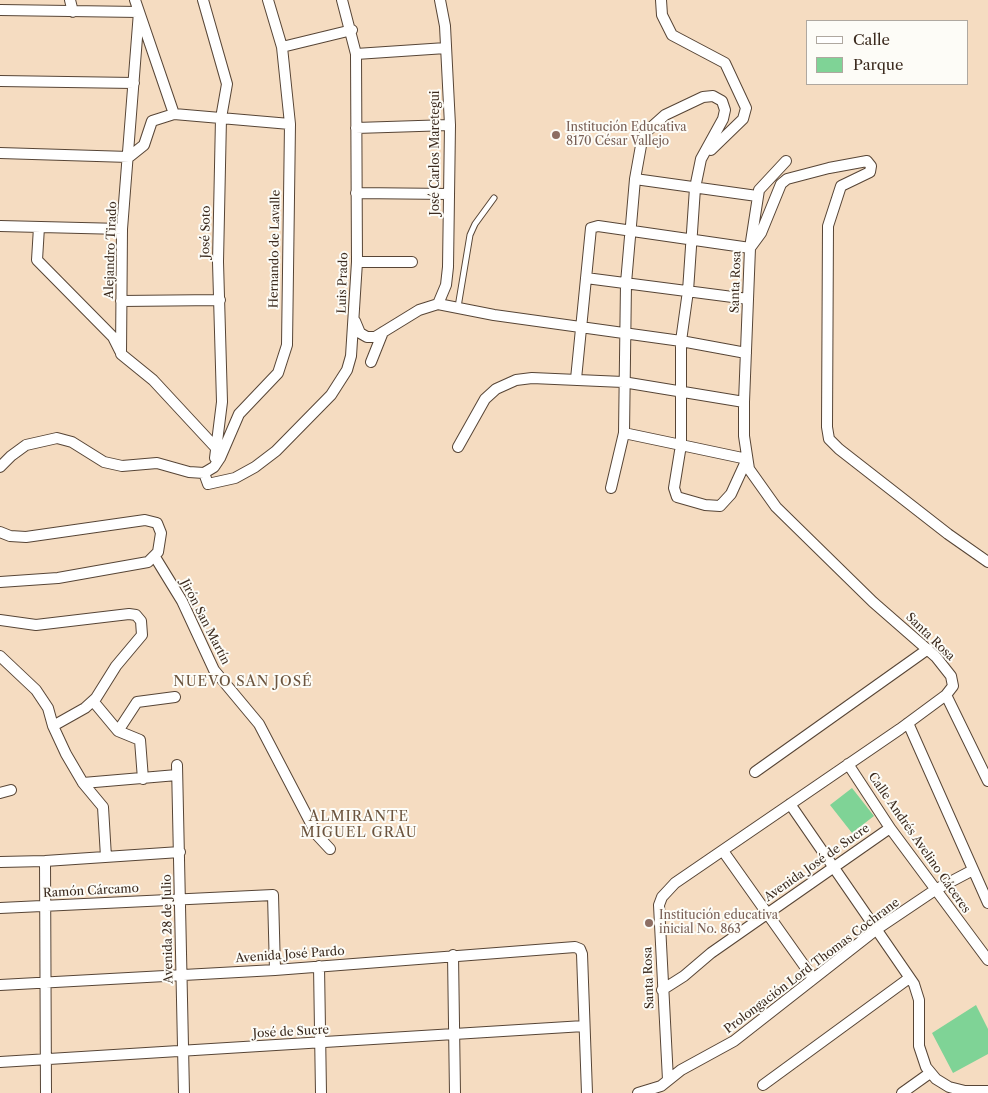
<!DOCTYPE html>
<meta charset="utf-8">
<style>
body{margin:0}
#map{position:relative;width:988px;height:1093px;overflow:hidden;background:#f5dcc1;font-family:"Libre Caslon Text",serif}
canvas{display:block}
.legend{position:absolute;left:806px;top:20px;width:162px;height:65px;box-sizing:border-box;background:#fdfcf7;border:1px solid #afa8a0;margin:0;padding:6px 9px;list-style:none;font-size:15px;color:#3b2a1e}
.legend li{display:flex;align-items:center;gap:10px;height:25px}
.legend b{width:25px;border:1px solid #afa8a0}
</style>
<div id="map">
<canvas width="988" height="1093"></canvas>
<ul class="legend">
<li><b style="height:6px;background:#fff"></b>Calle</li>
<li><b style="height:14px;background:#7fd396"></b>Parque</li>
</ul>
</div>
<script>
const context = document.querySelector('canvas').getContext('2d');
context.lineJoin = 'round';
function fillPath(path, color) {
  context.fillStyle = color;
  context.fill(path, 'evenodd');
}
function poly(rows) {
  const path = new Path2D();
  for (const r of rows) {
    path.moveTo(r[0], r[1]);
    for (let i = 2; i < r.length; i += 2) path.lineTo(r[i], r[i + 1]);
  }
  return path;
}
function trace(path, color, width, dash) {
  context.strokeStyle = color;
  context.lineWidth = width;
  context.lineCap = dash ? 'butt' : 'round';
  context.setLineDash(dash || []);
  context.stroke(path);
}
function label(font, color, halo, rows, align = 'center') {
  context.font = font + ' "Libre Caslon Text",serif';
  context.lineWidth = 4;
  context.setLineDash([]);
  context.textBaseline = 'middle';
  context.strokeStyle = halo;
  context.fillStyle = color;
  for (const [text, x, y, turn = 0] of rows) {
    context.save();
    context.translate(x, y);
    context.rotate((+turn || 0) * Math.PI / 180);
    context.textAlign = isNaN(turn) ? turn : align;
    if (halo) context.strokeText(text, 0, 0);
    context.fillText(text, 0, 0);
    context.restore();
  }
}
fillPath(poly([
 [852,788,874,816,852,833,830,805],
 [976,1005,988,1029,988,1054,953,1073,932,1033]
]), '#7fd396');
const lane = poly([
 [458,307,470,235,475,224,494,198]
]);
const street = poly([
 [70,0,73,12],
 [135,0,174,114],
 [203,0,227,84,221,118,218,262,222,402,215,458],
 [661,0,662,15,672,35,725,63,746,108,743,119,711,150],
 [0,10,139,12,122,229,121,354],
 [282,47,352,30],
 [356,54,446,48],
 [0,81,134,83],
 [356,128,450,125],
 [0,153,129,157,144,145,152,121,174,114,290,124],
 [635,179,757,196],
 [356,193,449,194],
 [0,226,122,229],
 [39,227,37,260,113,337,120,351],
 [357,262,412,262],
 [586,278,748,299],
 [121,301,220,300],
 [438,304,446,285,448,267,450,125,445,26,440,0],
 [355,321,360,333,367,337,375,337,419,310,438,304,494,315,681,341,746,353],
 [121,354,153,380,217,449],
 [371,362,383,332],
 [576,379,591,228,598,226,750,248,761,233,781,184,787,179,829,168,867,161,871,166,870,172,841,186,828,226,827,427,829,439,839,449,948,534,988,562],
 [458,447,485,399,496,389,516,380,532,378,623,382,744,402],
 [0,467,11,456,26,445,57,438,72,442,104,462,122,466,157,463,189,472,204,473,214,467,220,458,239,414,278,373,287,345,290,124,282,47,268,0],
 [204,473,208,484,235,478,255,467,276,451,331,395,347,370,351,356,357,262,356,54,342,0],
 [611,488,624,433,626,283,635,179,642,140,646,132,665,115,703,97,713,96,722,101,725,110,723,119,701,159,695,188,688,291,681,341,681,445,674,488,677,497,705,505,720,506,731,494,747,459,681,445,624,433],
 [0,532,10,536,26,537,145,520,157,523,161,533,158,552,148,562,58,578,0,582],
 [155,557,182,601,214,670,259,724,317,835,330,849],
 [0,620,36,625,129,614,136,615,141,621,142,635,116,666,96,698,85,708,53,726],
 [0,656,36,690,48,708,53,726,66,754,83,783,103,807,106,857],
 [946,695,988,781],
 [93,701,118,731,140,740,143,779],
 [908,723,988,903],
 [118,731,137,702,175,697],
 [848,764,890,828,988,960],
 [177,765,184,1093],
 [755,772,928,649],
 [83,783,177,775],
 [0,793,11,790],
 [790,804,914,984,919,1000,919,1046,926,1067,936,1079,949,1087,965,1091,988,1091],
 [723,851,813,978],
 [45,861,46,1093],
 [0,862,45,861,180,852],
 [0,908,273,895,275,970],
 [453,955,455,1093],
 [319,966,321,1093],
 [0,985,275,970,575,947,580,949,582,954,587,1093],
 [662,990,684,976,711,953,890,828],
 [0,1062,584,1026],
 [668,1080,659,905,662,897,675,883,900,729,946,695,953,686,951,676,936,657,873,602,776,507,749,469,744,436,744,402,750,248,759,190,786,161],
 [763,1085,908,979],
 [638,1093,661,1086,681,1070,734,1041,877,929,935,890,973,870],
 [902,1093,930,1073]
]);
trace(lane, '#574536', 7);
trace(street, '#574536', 12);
trace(lane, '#fff', 5);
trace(street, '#fff', 10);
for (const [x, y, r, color] of [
 [556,135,5,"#8d6e63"],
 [649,923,5,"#8d6e63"]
]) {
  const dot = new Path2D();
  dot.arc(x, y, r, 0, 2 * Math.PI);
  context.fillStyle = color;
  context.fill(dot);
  trace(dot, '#fdfcf7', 2);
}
label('12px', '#785e54', '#fdfcf7', [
 ["Institución Educativa",566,128],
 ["8170 César Vallejo",566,142],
 ["Institución educativa",659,916],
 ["inicial No. 863",659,930]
], 'left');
label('12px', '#3b2a1e', '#fdfcf7', [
 ["José Carlos Maretegui",436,153,-90],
 ["José Soto",206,232,-89],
 ["Hernando de Lavalle",275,249,-89],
 ["Alejandro Tirado",111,250,-88],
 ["Santa Rosa",736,282,-88],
 ["Luis Prado",343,283,-88],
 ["Jirón San Martín",205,622,63],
 ["Santa Rosa",930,637,44],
 ["Calle Andrés Avelino Cáceres",919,843,55],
 ["Avenida José de Sucre",817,863,-35],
 ["Ramón Cárcamo",91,891,-3],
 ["Avenida 28 de Julio",168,929,-91],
 ["Avenida José Pardo",290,955,-4],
 ["Prolongación Lord Thomas Cochrane",812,966,-37],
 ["Santa Rosa",649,978,-92],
 ["José de Sucre",291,1032,-3]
]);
context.letterSpacing = '1px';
label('14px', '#6b543e', '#fdfcf7', [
 ["NUEVO SAN JOSÉ",243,682],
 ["ALMIRANTE",359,817],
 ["MIGUEL GRAU",359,833]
]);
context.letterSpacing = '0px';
</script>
